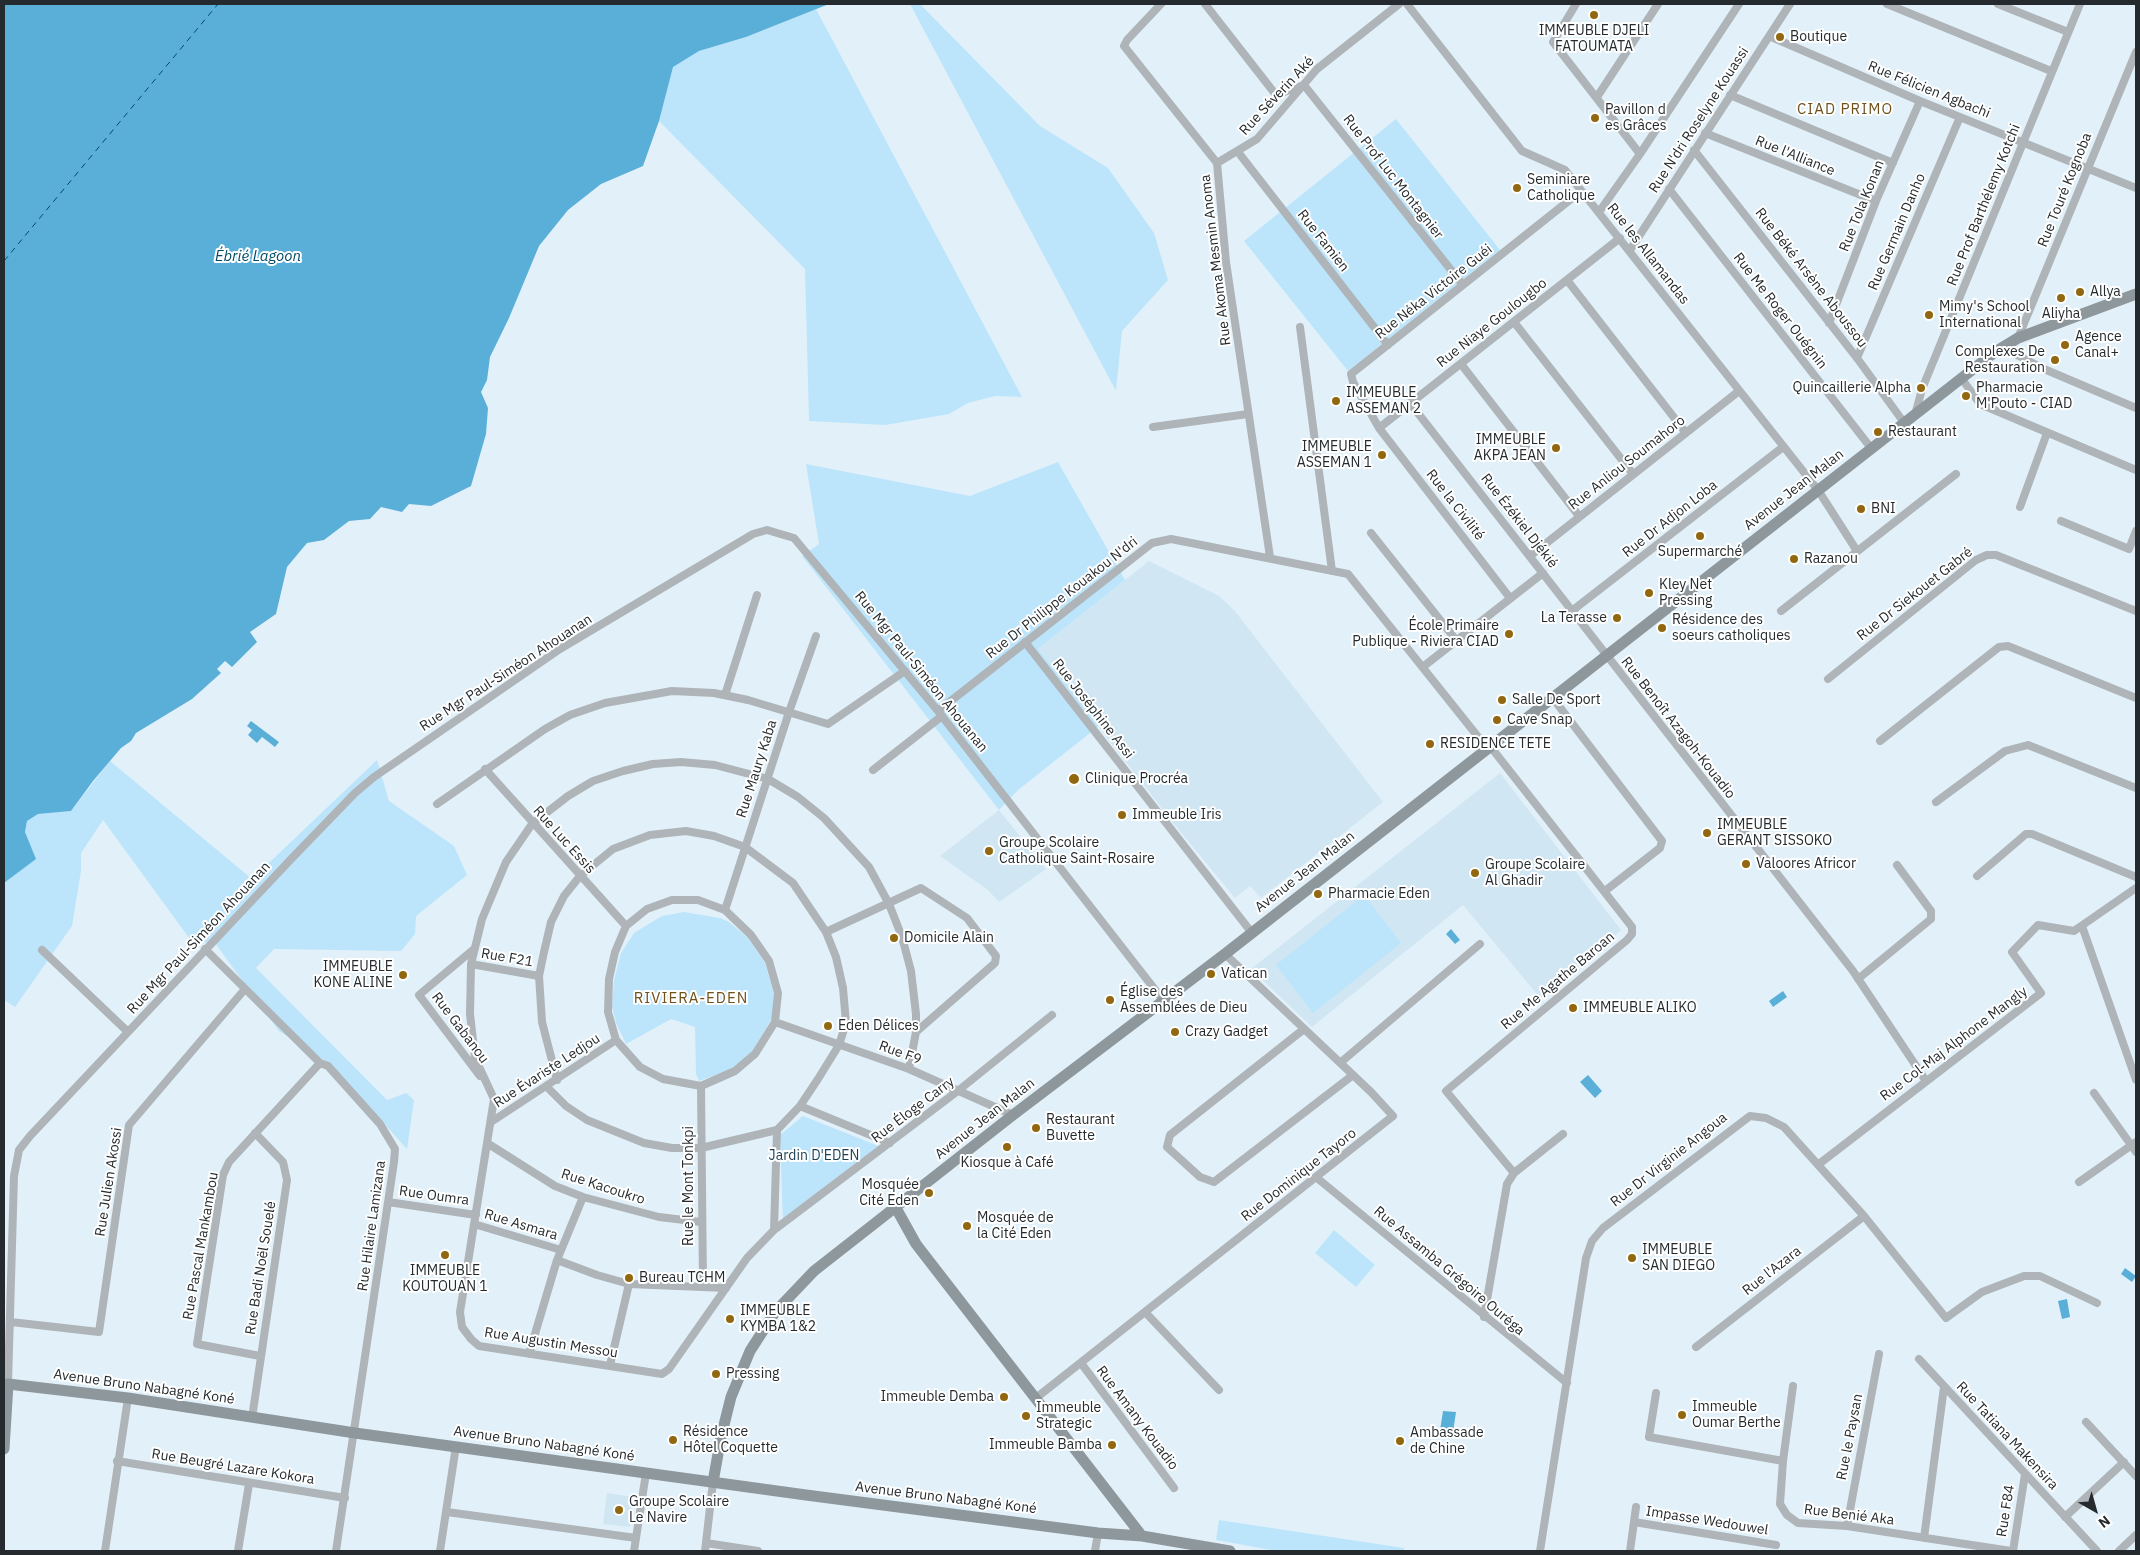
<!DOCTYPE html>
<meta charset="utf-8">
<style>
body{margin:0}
#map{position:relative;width:2140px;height:1555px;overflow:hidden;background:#e2f1f9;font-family:"IBM Plex Sans",sans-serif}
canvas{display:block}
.frame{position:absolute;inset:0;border:5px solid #242a2d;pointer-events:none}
.north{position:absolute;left:2070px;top:1485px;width:50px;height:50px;-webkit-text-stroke:4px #fff;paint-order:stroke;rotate:142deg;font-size:14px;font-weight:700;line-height:20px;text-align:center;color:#242a2d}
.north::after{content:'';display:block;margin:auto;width:18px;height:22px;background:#242a2d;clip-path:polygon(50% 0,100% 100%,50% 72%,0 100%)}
</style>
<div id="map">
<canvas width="2140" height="1555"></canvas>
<div class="frame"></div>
<div class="north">N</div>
</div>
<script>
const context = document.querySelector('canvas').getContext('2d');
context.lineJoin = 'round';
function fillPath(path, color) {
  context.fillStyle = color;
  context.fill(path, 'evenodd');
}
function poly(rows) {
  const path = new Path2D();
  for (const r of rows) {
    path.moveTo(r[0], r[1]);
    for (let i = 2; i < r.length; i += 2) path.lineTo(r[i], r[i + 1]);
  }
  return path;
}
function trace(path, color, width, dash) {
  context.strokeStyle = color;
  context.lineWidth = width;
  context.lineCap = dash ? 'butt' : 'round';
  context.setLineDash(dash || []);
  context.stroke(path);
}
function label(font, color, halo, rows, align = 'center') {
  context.font = font + ' "IBM Plex Sans",sans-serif';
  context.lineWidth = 4;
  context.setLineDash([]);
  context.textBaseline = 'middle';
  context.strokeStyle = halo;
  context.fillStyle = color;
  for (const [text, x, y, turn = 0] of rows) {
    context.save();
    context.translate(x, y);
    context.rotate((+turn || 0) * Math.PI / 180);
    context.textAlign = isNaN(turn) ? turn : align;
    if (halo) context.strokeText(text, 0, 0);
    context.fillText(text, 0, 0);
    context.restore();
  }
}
fillPath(poly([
 [1149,561,1219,596,1234,610,1383,802,1261,898,1250,886,1235,898,1174,824,1038,649],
 [1500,773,1621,930,1541,999,1463,905,1312,1027,1251,969],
 [999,810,1046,869,999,902,988,890,940,856],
 [607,1493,634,1497,630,1527,603,1524]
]), '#d0e6f3');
fillPath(poly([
 [910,4,920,4,1040,126,1108,168,1154,233,1168,280,1122,331,1116,391],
 [816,9,1022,397,995,396,968,403,949,414,885,425,809,421,805,269,659,121,672,67,699,51,746,37],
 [1396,119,1500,250,1348,371,1244,241],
 [1058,462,1125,580,1038,649,1099,726,1018,790,999,810,802,556,819,544,806,464,970,496],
 [377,760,389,801,454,846,467,875,416,916,415,934,401,951,274,949,256,968,387,1100,406,1093,414,1100,407,1149,330,1064,279,1031,215,943,192,942,103,820,81,853,81,871,72,926,15,1007,4,1000,4,883,35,859,25,832,27,821,38,814,71,811,110,761,252,879],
 [1364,895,1401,943,1313,1013,1276,965],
 [684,912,720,918,729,922,748,938,765,963,774,994,772,1018,752,1052,733,1069,699,1081,696,1074,695,1027,671,1019,626,1044,616,1023,612,1006,614,980,621,953,634,933,662,916],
 [803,1116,881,1147,783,1224,780,1135],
 [1334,1230,1375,1265,1356,1287,1315,1253],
 [1219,1520,1404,1548,1404,1551,1277,1551,1216,1540]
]), '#bce5fb');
fillPath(poly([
 [4,4,829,4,746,37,699,51,673,67,659,121,643,166,601,184,568,210,539,246,509,318,490,357,487,380,481,392,488,408,486,434,471,486,431,506,409,504,402,512,381,507,370,519,349,521,324,540,307,543,287,567,276,614,250,632,257,642,232,667,225,661,217,669,221,673,192,699,136,733,131,741,121,748,93,781,71,811,38,814,27,821,25,832,36,859,4,883],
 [251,721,279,742,275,747,262,737,257,743,248,735,252,730,247,726],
 [1451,929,1460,940,1455,944,1446,934],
 [1783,991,1787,997,1773,1007,1769,1001],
 [1588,1075,1602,1091,1595,1098,1580,1082],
 [2125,1268,2136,1276,2132,1282,2121,1274],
 [2067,1299,2070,1317,2062,1319,2058,1301],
 [1443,1411,1456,1412,1452,1439,1439,1437]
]), '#5aafd8');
trace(poly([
 [4,261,218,4]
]), '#004a66', 1, [6, 5]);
trace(poly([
 [1161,4,1127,40,1124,46,1217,163,1226,262,1270,557],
 [1205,4,1276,95,1304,85,1463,285],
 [1407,4,1522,151,1565,170,1818,490,1857,551],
 [1576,4,1553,42,1640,154],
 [1887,4,2051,71],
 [1998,4,2068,32],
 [1769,36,1920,101,2136,188],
 [1730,95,1893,163],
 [1597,97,1658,4],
 [1705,133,1876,201],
 [1694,150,1857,358,1905,424],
 [1238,152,1388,345],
 [1217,163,1257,139,1317,69,1399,4],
 [1669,189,1871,448],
 [1599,212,1640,154,1739,4],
 [1630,250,1790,4],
 [1567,280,1686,433],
 [1514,322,1633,474],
 [1829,323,1876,201,1920,101],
 [1300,327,1332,571],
 [2018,338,2136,52],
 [2002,347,2044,369,2136,408],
 [1857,358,1960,117],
 [1461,364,1579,516],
 [1962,379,1980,404,2136,470],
 [1410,403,1853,971,1926,1081],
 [1915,415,1922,389,2080,4],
 [1153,427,1248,414],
 [1379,428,1620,238],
 [2020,507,2047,433],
 [2061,521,2129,549,2136,531],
 [1371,533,1456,640],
 [1530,556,1739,391],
 [1510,598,1379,428,1353,382,1351,374,1581,191],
 [1573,610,1783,447],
 [1781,611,1956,474],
 [1025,642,1252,933],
 [1424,666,1543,573],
 [1828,679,1976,560,1987,555,1996,555,2136,611],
 [725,695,757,595],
 [1552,697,1662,841,1660,848,1605,891],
 [938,711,1152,543,1171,539,1348,574,1487,748],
 [1880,741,1999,647,2008,646,2136,698],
 [1490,746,1632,927,1632,934,1627,940,1446,1091,1514,1173],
 [485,769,626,926],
 [873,770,942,716],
 [1936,802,2005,751,2028,745,2136,788],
 [437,804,545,729,570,715,605,703,672,691,714,693,748,700,828,724,905,671],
 [1977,876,2026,834,2032,834,2136,877],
 [672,900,698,900,725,910,751,935,769,961,778,993,775,1022,755,1054,735,1071,701,1086,663,1079,640,1067,616,1040,608,1012,609,979,615,952,626,926,647,909,672,900],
 [725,910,789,712,816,636],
 [2082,926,2136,1080],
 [826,932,921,888,967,918,996,956,995,963,916,1032],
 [205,949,320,1063,328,1066,380,1124,395,1149,394,1162,336,1551],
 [474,949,419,995,480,1076],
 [42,950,128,1032],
 [471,964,539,976],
 [1858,979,1931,919,1931,911,1897,865],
 [775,1022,909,1069,1013,1115],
 [1304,1029,1170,1135,1167,1147,1200,1177,1214,1182,1353,1075],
 [1340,1063,1480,944],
 [546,1086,566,1106,587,1120,644,1143,672,1148,701,1148,777,1130,800,1106,818,1079,839,1045,846,1023,843,988,836,957,826,932,793,883,745,847,714,836,686,831,650,835,613,849,580,876,564,896,551,922,544,952,539,976,542,1022,557,1080],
 [701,1086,703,1286],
 [2094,1093,2136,1152],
 [800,1106,890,1143],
 [491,1122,616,1040],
 [487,1143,460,1312,462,1327,471,1339,479,1346,662,1374,669,1369,747,1258,774,1230,959,1090,1052,1015],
 [1819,1164,2041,993,2012,952,2038,925,2074,931,2136,888],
 [1317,1178,1567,1383],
 [2079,1182,2136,1142],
 [388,1202,476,1215],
 [701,1222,659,1217,583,1197,555,1186,487,1143,494,1099,475,1058,470,1014,471,964,482,919,506,862,532,824,568,796,593,781,623,771,653,764,681,762,715,765,768,779,798,797,824,818,869,867,889,904,902,937,911,971,916,1014,916,1032,909,1069],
 [474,1224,561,1250],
 [774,1230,777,1130],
 [557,1260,597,1275,629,1284,726,1288],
 [1145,1312,1219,1390],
 [1484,1317,1507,1184,1514,1173,1563,1134],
 [11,1322,99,1332,129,1125,245,989],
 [1696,1347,1864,1216],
 [529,1354,557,1260,583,1197],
 [260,1356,197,1344,223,1175,229,1162,320,1063],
 [1919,1359,2097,1551],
 [1081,1363,1174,1488],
 [610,1365,629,1284],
 [8,1384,14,1176,19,1150,30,1136,294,856,355,793,374,777,560,649,753,534,767,530,794,538,938,711,1163,1000],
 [1793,1386,1783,1461,1780,1504,1787,1515,1798,1523,1847,1526,2011,1551],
 [1656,1393,1649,1437,1783,1461],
 [1036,1398,1393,1116,1371,1092,1225,954],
 [252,1418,287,1180,283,1162,255,1133],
 [2086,1422,2136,1476],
 [117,1461,345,1498],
 [447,1512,636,1538],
 [2065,1517,2124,1462],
 [1634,1522,1776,1545],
 [1847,1526,1879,1354],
 [1924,1538,1944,1387],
 [706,1543,758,1551],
 [105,1551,128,1398],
 [238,1551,249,1484],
 [440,1551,456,1446],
 [634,1551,646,1473],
 [705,1551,713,1482],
 [1095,1551,1098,1533],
 [1540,1551,1586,1258,1592,1241,1603,1228,1750,1116,1766,1118,1784,1127,1864,1216,1946,1318,1982,1292,2024,1276,2040,1276,2097,1303],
 [1630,1551,1636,1507],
 [2013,1551,2025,1474],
 [2119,1551,2136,1535]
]), '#aeb4b7', 8);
trace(poly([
 [896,1208,916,1244,1142,1536],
 [4,1449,8,1384,128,1398,355,1433,806,1495,1098,1533,1142,1536,1230,1551],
 [713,1482,721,1437,731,1397,750,1351,775,1312,814,1271,1013,1115,1225,954,1995,352,2018,338,2136,294]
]), '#8e979c', 11);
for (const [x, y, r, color] of [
 [1594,15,5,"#91670f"],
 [1780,37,5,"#91670f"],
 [1595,118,5,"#91670f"],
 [1517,188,5,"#91670f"],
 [2080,292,5,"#91670f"],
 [2061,298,5,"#91670f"],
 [1929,315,5,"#91670f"],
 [2065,345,5,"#91670f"],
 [2055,360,5,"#91670f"],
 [1921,388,5,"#91670f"],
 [1966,396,5,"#91670f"],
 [1336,401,5,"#91670f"],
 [1878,432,5,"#91670f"],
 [1556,448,5,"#91670f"],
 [1382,455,5,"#91670f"],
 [1861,509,5,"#91670f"],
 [1700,536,5,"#91670f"],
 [1794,559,5,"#91670f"],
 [1649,593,5,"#91670f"],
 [1617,618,5,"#91670f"],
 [1662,628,5,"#91670f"],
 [1509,634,5,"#91670f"],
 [1502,700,5,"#91670f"],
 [1497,720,5,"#91670f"],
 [1430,744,5,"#91670f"],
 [1074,779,6,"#91670f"],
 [1122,815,5,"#91670f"],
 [1707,833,5,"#91670f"],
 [989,851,5,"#91670f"],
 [1746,864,5,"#91670f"],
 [1475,873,5,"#91670f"],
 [1318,894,5,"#91670f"],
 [894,938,5,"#91670f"],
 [1211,974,5,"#91670f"],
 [403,975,5,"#91670f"],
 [1110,1000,5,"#91670f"],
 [1573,1008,5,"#91670f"],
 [828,1026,5,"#91670f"],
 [1175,1032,5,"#91670f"],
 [1036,1128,5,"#91670f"],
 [1007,1147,5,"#91670f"],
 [929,1193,5,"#91670f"],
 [967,1226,5,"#91670f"],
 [445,1255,5,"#91670f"],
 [1632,1258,5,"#91670f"],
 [629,1278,5,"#91670f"],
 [730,1319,5,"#91670f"],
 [716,1374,5,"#91670f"],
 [1004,1397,5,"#91670f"],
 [1682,1415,5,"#91670f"],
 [1026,1416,5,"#91670f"],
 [673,1440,5,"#91670f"],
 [1400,1441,5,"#91670f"],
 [1112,1445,5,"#91670f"],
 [619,1510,5,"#91670f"]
]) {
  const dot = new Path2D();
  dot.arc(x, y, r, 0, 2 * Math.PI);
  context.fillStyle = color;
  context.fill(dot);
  trace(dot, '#fff', 2);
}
label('14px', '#242a2d', '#fff', [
 ["IMMEUBLE DJELI",1594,31,"center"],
 ["FATOUMATA",1594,47,"center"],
 ["Boutique",1790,37],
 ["Pavillon d",1605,110],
 ["es Grâces",1605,126],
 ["Seminiare",1527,180],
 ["Catholique",1527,196],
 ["Allya",2090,292],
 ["Mimy's School",1939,307],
 ["International",1939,323],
 ["Aliyha",2061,314,"center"],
 ["Agence",2075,337],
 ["Canal+",2075,353],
 ["Complexes De",2045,352,"right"],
 ["Restauration",2045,368,"right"],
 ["Quincaillerie Alpha",1911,388,"right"],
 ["Pharmacie",1976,388],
 ["M'Pouto - CIAD",1976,404],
 ["IMMEUBLE",1346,393],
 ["ASSEMAN 2",1346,409],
 ["Restaurant",1888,432],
 ["IMMEUBLE",1546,440,"right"],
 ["AKPA JEAN",1546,456,"right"],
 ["IMMEUBLE",1372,447,"right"],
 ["ASSEMAN 1",1372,463,"right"],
 ["BNI",1871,509],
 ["Supermarché",1700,552,"center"],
 ["Razanou",1804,559],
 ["Kley Net",1659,585],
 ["Pressing",1659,601],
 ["La Terasse",1607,618,"right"],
 ["Résidence des",1672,620],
 ["soeurs catholiques",1672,636],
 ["École Primaire",1499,626,"right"],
 ["Publique - Riviera CIAD",1499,642,"right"],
 ["Salle De Sport",1512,700],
 ["Cave Snap",1507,720],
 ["RESIDENCE TETE",1440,744],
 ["Clinique Procréa",1085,779],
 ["Immeuble Iris",1132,815],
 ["IMMEUBLE",1717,825],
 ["GERANT SISSOKO",1717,841],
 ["Groupe Scolaire",999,843],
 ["Catholique Saint-Rosaire",999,859],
 ["Valoores Africor",1756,864],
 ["Groupe Scolaire",1485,865],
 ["Al Ghadir",1485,881],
 ["Pharmacie Eden",1328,894],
 ["Domicile Alain",904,938],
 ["IMMEUBLE",393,967,"right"],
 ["KONE ALINE",393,983,"right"],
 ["Vatican",1221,974],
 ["Église des",1120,992],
 ["Assemblées de Dieu",1120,1008],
 ["IMMEUBLE ALIKO",1583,1008],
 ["Eden Délices",838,1026],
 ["Crazy Gadget",1185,1032],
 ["Restaurant",1046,1120],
 ["Buvette",1046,1136],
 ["Kiosque à Café",1007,1163,"center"],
 ["Mosquée",919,1185,"right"],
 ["Cité Eden",919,1201,"right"],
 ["Mosquée de",977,1218],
 ["la Cité Eden",977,1234],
 ["IMMEUBLE",1642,1250],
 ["SAN DIEGO",1642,1266],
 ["IMMEUBLE",445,1271,"center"],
 ["KOUTOUAN 1",445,1287,"center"],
 ["Bureau TCHM",639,1278],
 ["IMMEUBLE",740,1311],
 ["KYMBA 1&2",740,1327],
 ["Pressing",726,1374],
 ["Immeuble Demba",994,1397,"right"],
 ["Immeuble",1692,1407],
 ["Oumar Berthe",1692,1423],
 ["Immeuble",1036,1408],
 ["Strategic",1036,1424],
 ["Résidence",683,1432],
 ["Hôtel Coquette",683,1448],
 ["Ambassade",1410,1433],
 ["de Chine",1410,1449],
 ["Immeuble Bamba",1102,1445,"right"],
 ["Groupe Scolaire",629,1502],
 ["Le Navire",629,1518]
], 'left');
label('14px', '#242a2d', '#fff', [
 ["Rue Félicien Agbachi",1929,90,22],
 ["Rue Séverin Aké",1277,96,-47],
 ["Rue N'dri Roselyne Kouassi",1699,120,-57],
 ["Rue l'Alliance",1795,156,22],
 ["Rue Prof Luc Montagnier",1393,177,52],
 ["Rue Touré Kognoba",2065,190,-68],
 ["Rue Prof Barthélemy Kotchi",1984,205,-68],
 ["Rue Tola Konan",1862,206,-68],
 ["Rue Germain Danho",1897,232,-67],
 ["Rue Famien",1323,241,52],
 ["Rue les Allamandas",1648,254,52],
 ["Rue Akoma Mesmin Anoma",1216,260,-97],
 ["Rue Béké Arsène Aboussou",1811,278,52],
 ["Rue Néka Victoire Guéi",1434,292,-38],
 ["Rue Me Roger Ouégnin",1780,311,52],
 ["Rue Niaye Goulougbo",1492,323,-38],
 ["Rue Anliou Soumahoro",1627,463,-38],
 ["Avenue Jean Malan",1794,490,-38],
 ["Rue la Civilité",1455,505,52],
 ["Rue Dr Adjon Loba",1670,519,-38],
 ["Rue Ézékiel Djékié",1519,521,52],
 ["Rue Dr Siekouet Gabré",1915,594,-38],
 ["Rue Dr Philippe Kouakou N'dri",1062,598,-38],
 ["Rue Mgr Paul-Siméon Ahouanan",921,672,51],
 ["Rue Mgr Paul-Siméon Ahouanan",506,673,-33],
 ["Rue Joséphine Assi",1093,709,52],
 ["Rue Benoît Azagoh-Kouadio",1678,728,52],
 ["Rue Maury Kaba",757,769,-72],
 ["Rue Luc Essis",564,840,48],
 ["Avenue Jean Malan",1305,872,-38],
 ["Rue Mgr Paul-Siméon Ahouanan",199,938,-47],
 ["Rue F21",507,958,10],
 ["Rue Me Agathe Baroan",1558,981,-40],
 ["Rue Gabanou",460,1028,53],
 ["Rue Col-Maj Alphone Mangly",1954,1044,-37],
 ["Rue F9",900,1053,20],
 ["Rue Évariste Ledjou",547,1071,-33],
 ["Rue Éloge Carry",913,1110,-37],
 ["Avenue Jean Malan",985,1119,-38],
 ["Rue Dr Virginie Angoua",1669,1160,-38],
 ["Rue Dominique Tayoro",1299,1175,-38],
 ["Rue Julien Akossi",109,1182,-81],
 ["Rue le Mont Tonkpi",689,1186,-90],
 ["Rue Kacoukro",603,1187,18],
 ["Rue Oumra",434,1196,8],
 ["Rue Asmara",521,1225,17],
 ["Rue Hilaire Lamizana",372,1226,-82],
 ["Rue Pascal Mankambou",201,1246,-80],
 ["Rue Badi Noël Souelé",261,1268,-81],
 ["Rue Assamba Grégoire Ouréga",1449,1271,40],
 ["Rue l'Azara",1772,1271,-38],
 ["Rue Augustin Messou",551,1343,9],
 ["Avenue Bruno Nabagné Koné",144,1387,8],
 ["Rue Amany Kouadio",1137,1418,53],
 ["Rue Tatiana Makensira",2007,1436,47],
 ["Rue le Paysan",1850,1437,-79],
 ["Avenue Bruno Nabagné Koné",544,1444,8],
 ["Rue Beugré Lazare Kokora",233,1467,9],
 ["Avenue Bruno Nabagné Koné",946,1498,7],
 ["Rue F84",2006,1511,-81],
 ["Rue Benié Aka",1849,1515,7],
 ["Impasse Wedouwel",1707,1521,9]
]);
label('14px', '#1a3f51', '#fff', [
 ["Jardin D'EDEN",814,1156]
]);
context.letterSpacing = '1px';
label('15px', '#6f511b', '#fff', [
 ["CIAD PRIMO",1845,110],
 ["RIVIERA-EDEN",691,999]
]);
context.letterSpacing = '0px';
label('italic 15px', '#004a66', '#fff', [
 ["Ébrié Lagoon",258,257]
]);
</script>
